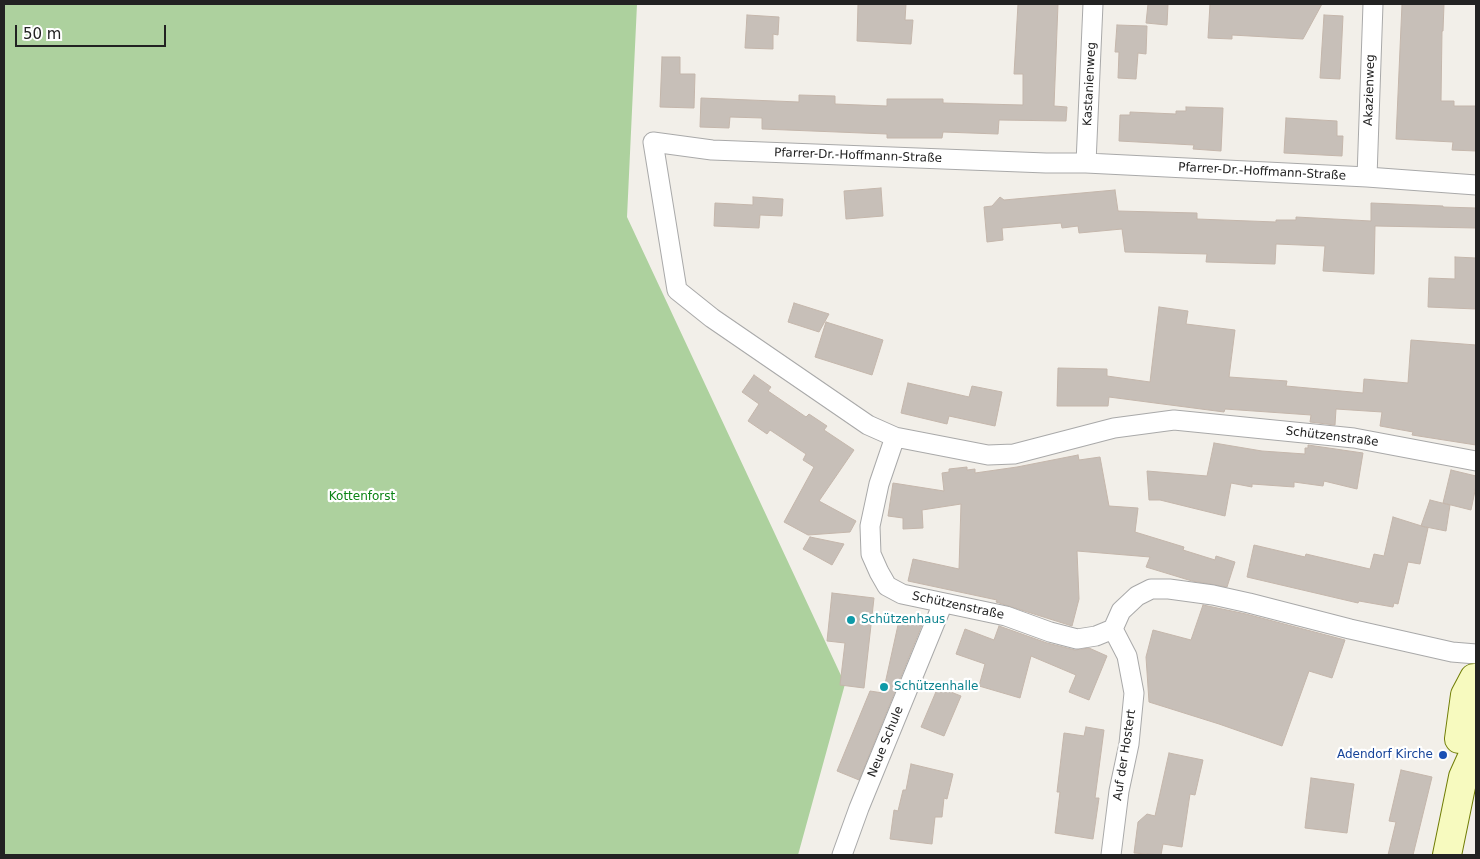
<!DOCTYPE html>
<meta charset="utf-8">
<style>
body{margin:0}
#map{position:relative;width:1480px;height:859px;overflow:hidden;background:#f2efe9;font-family:"DejaVu Sans",sans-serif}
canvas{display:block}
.frame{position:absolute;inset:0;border:5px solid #222;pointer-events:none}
.scale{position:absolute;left:15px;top:25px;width:151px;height:22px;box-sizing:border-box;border:2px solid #222;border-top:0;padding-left:6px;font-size:15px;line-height:18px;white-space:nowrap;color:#222;-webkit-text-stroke:4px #fff;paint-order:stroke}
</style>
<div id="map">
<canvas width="1480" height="859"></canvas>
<div class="frame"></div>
<div class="scale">50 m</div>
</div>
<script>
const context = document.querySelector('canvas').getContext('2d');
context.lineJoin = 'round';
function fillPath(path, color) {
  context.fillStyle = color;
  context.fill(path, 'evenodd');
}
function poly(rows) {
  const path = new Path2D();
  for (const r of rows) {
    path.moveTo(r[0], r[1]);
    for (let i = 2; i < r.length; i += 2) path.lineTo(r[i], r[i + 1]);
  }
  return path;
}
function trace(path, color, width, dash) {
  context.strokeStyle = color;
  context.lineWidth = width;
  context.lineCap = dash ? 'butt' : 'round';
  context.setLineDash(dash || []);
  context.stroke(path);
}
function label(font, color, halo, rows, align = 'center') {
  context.font = font + ' "DejaVu Sans",sans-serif';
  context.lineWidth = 4.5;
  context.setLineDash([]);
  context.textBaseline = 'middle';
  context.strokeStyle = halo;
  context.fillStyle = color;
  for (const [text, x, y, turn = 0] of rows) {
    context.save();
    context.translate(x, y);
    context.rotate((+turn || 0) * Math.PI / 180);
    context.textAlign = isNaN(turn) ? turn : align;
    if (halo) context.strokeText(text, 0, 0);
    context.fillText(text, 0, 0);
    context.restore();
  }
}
fillPath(poly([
 [4,4,637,4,627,217,845,684,798,855,4,855]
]), '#add19e');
const building = poly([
 [858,4,906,4,905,20,913,20,911,44,857,41,858,4],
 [1018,4,1058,4,1054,106,1067,107,1066,121,999,120,998,134,943,132,942,138,887,138,887,134,762,129,762,118,730,117,729,128,700,127,701,98,799,102,799,95,835,96,835,104,887,106,887,99,943,99,943,103,1023,105,1023,74,1014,74,1018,4],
 [1148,4,1168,4,1167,25,1146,23,1148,4],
 [1210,4,1322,4,1303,39,1232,35,1232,39,1208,38,1210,4],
 [1402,4,1444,4,1443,31,1442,31,1441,101,1454,101,1454,106,1476,106,1476,151,1452,150,1453,142,1396,139,1402,4],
 [747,15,779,17,778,35,773,34,773,49,745,48,747,15],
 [1324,15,1343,16,1340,79,1320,78,1324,15],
 [1117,25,1147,26,1146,54,1138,53,1136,79,1118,78,1119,52,1115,52,1117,25],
 [662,57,680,57,680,74,695,74,694,108,660,107,662,57],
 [1186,107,1223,108,1221,151,1193,149,1194,145,1119,141,1120,115,1130,115,1130,112,1176,114,1176,111,1186,111,1186,107],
 [1286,118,1337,121,1337,136,1343,136,1342,156,1284,153,1286,118],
 [881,188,883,216,846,219,844,191,881,188],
 [1115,190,1118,211,1197,213,1197,219,1223,220,1276,222,1276,220,1296,220,1296,217,1371,221,1371,203,1443,206,1443,207,1476,208,1476,228,1375,226,1374,274,1323,271,1325,246,1276,244,1275,264,1206,262,1207,254,1125,252,1122,229,1079,233,1078,226,1062,228,1061,223,1002,228,1003,240,987,242,984,207,992,206,1000,197,1004,200,1115,190],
 [753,197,783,199,782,216,760,215,759,228,714,226,715,203,753,205,753,197],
 [1455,257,1476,258,1476,309,1428,307,1429,278,1455,279,1455,257],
 [794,303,829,314,819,332,788,322,794,303],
 [1159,307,1188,311,1186,324,1235,330,1229,377,1287,381,1286,386,1363,393,1364,379,1408,383,1411,340,1476,345,1476,445,1412,435,1413,432,1380,426,1382,412,1336,409,1335,425,1310,422,1311,415,1225,409,1224,412,1109,397,1108,406,1057,406,1058,368,1107,369,1107,376,1150,382,1159,307],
 [826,322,883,340,872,375,815,357,826,322],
 [754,375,771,387,768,391,806,417,809,414,827,426,824,430,854,450,819,501,856,521,850,532,808,535,784,522,814,467,803,460,806,454,770,430,767,434,748,421,759,404,742,392,754,375],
 [908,383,969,397,972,386,1002,392,995,426,949,416,947,424,901,413,908,383],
 [1214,443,1262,451,1305,454,1305,448,1308,448,1308,445,1363,453,1357,489,1324,481,1323,486,1294,482,1294,487,1252,484,1252,487,1231,483,1225,516,1160,500,1149,500,1147,471,1207,476,1214,443],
 [1078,455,1079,460,1100,457,1109,506,1138,508,1135,532,1184,547,1183,550,1215,560,1216,556,1235,562,1227,587,1192,581,1146,567,1150,557,1077,551,1079,599,1072,626,996,602,997,600,908,581,913,559,959,569,961,504,922,510,923,528,903,529,903,518,888,516,893,483,944,491,942,473,949,472,949,469,967,467,967,470,975,469,975,473,1017,467,1078,455],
 [1451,470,1476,476,1476,486,1471,510,1443,503,1451,470],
 [1430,500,1450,505,1446,531,1421,526,1430,500],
 [1393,517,1428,528,1420,564,1408,562,1398,604,1394,603,1393,607,1359,601,1358,603,1247,577,1254,545,1305,557,1306,554,1370,569,1374,554,1384,556,1393,517],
 [810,537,844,544,832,565,803,549,810,537],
 [832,593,874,598,864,688,840,685,845,643,827,641,832,593],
 [1203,605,1246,614,1345,640,1332,678,1309,671,1282,746,1219,724,1149,702,1146,657,1153,630,1191,640,1203,605],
 [900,616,922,625,859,780,837,771,870,691,883,693,900,616],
 [999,626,1047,643,1075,650,1089,648,1107,656,1089,700,1069,692,1076,675,1031,656,1020,698,979,686,985,664,956,654,965,629,994,640,999,626],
 [938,687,961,696,944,736,921,727,938,687],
 [1086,727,1104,730,1095,798,1099,798,1093,839,1055,833,1060,792,1057,792,1064,733,1084,736,1086,727],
 [1169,753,1203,760,1195,795,1190,794,1182,847,1163,844,1161,855,1134,853,1138,822,1147,814,1155,816,1169,753],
 [911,764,953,774,947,799,944,798,942,817,935,817,932,844,890,839,894,810,898,811,903,790,906,790,911,764],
 [1401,770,1432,777,1413,855,1388,855,1396,822,1389,821,1401,770],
 [1311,778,1354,784,1347,833,1305,828,1311,778]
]);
fillPath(building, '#c7bfb8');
trace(building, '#c4b6ab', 1);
const minor = poly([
 [1086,163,1093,4],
 [1367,177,1373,4],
 [1476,185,1367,177,1086,163,1046,163,712,150,653,142,677,290,712,318,868,425,895,437,988,455,1014,454,1114,428,1174,420,1354,438,1476,461],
 [895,437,879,484,870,526,871,554,879,572,887,586,902,594,1006,616,1050,632,1077,639,1096,636,1113,629,1121,611,1137,596,1151,589,1169,589,1213,595,1249,603,1350,629,1452,652,1476,654],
 [842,855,859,808,943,603],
 [1111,855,1119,791,1129,744,1134,693,1127,656,1113,629]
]);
const secondary = poly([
 [1459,739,1465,695,1474,678],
 [1447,855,1463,777,1472,757,1476,716]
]);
trace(minor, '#a9a9a9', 21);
trace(secondary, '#707d05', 30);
trace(minor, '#fff', 19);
trace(secondary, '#f7fabf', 28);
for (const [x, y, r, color] of [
 [851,620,5,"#0f9aa8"],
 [884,687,5,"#0f9aa8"],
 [1443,755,5,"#1a4fb4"]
]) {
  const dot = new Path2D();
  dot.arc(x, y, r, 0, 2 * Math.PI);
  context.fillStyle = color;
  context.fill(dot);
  trace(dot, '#fff', 2);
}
label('12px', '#222', '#fff', [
 ["Kastanienweg",1090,84,-87],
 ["Akazienweg",1370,90,-88],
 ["Pfarrer-Dr.-Hoffmann-Straße",858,156,2],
 ["Pfarrer-Dr.-Hoffmann-Straße",1262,172,3],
 ["Schützenstraße",1332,437,7],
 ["Schützenstraße",958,606,12],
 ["Neue Schule",886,742,-68],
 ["Auf der Hostert",1125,755,-81]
]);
label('12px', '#0c8416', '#fff', [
 ["Kottenforst",362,497]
]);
label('12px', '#0d838f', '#fff', [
 ["Schützenhaus",861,620],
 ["Schützenhalle",894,687]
], 'left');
label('12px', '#164399', '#fff', [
 ["Adendorf Kirche",1433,755]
], 'right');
</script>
